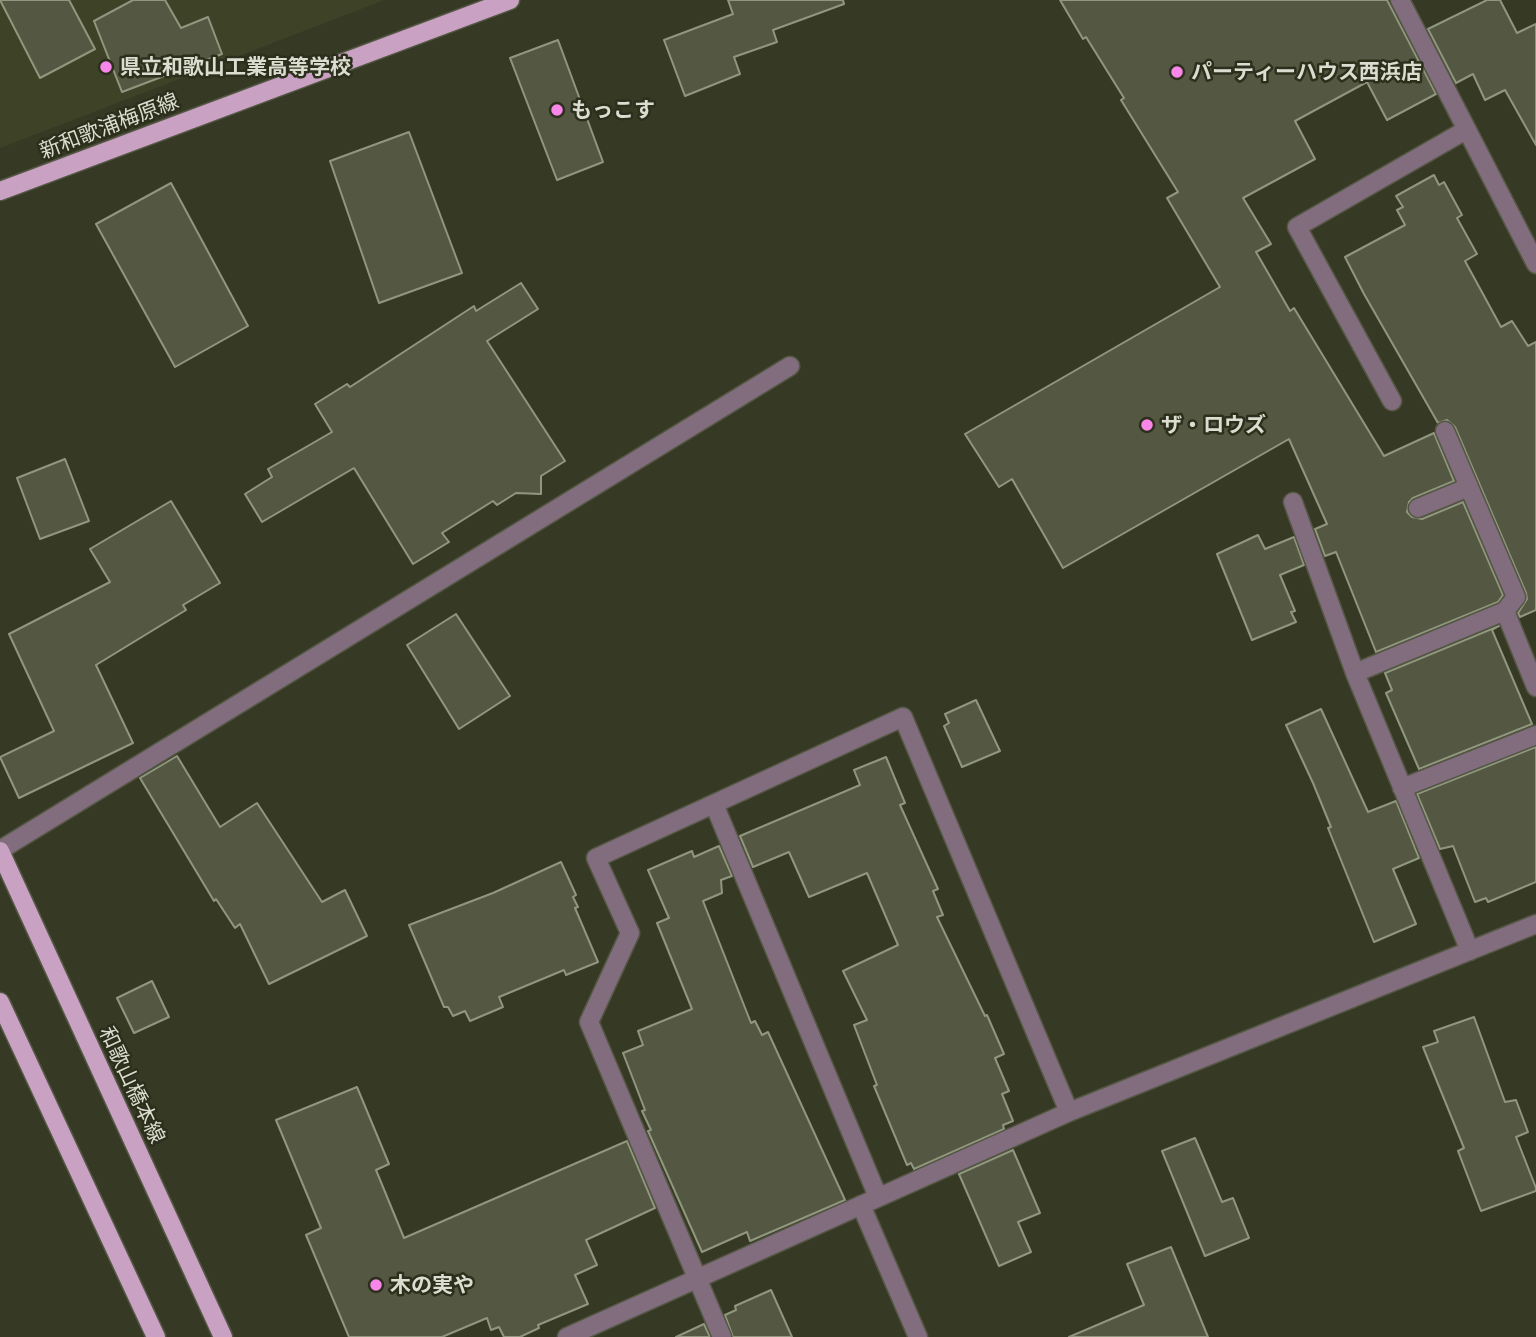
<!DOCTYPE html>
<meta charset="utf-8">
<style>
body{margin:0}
canvas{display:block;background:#363a25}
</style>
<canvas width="1536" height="1337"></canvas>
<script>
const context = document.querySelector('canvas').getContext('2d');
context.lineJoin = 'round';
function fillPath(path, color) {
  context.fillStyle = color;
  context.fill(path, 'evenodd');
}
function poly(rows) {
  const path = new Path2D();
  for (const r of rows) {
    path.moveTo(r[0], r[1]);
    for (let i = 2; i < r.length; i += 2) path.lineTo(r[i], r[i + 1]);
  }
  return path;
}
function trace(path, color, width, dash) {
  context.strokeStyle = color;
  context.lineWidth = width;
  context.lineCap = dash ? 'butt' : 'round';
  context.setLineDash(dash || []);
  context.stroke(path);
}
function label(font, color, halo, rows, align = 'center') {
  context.font = font + ' Commissioner,"Noto Sans JP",sans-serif';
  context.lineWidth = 5;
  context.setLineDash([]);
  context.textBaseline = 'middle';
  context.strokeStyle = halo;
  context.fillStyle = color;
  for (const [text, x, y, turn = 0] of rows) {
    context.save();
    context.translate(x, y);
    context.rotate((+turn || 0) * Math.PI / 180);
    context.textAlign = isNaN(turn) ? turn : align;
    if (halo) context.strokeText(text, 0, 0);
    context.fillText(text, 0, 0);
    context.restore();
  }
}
fillPath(poly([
 [0,0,384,0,0,148]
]), '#3e4328');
const building = poly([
 [0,0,69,0,95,49,40,78,0,0],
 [133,0,165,0,181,28,208,17,222,54,122,92,94,21,133,0],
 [728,0,843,0,844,4,773,30,777,42,734,57,740,74,685,96,664,40,733,14,728,0],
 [1060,0,1387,0,1436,94,1387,120,1367,82,1295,121,1315,159,1243,198,1271,244,1256,252,1290,311,1294,308,1384,456,1434,433,1454,481,1413,498,1409,502,1407,512,1412,517,1422,519,1463,502,1503,595,1498,602,1376,652,1336,552,1325,556,1315,529,1327,524,1289,439,1063,568,1012,479,999,487,965,434,1220,287,1167,198,1178,192,1121,100,1124,98,1086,37,1083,39,1060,0],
 [1487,0,1500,0,1517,33,1536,24,1536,145,1505,90,1485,100,1473,74,1456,83,1428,29,1487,0],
 [558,40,603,162,557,180,510,58,558,40],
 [409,132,462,273,379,303,330,161,409,132],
 [1434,175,1439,185,1444,182,1462,215,1457,218,1477,254,1465,261,1501,327,1512,321,1528,346,1536,342,1536,610,1520,617,1518,613,1527,599,1526,593,1455,427,1447,420,1438,423,1364,294,1345,257,1405,225,1397,210,1403,207,1396,196,1434,175],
 [171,183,248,326,175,367,96,224,171,183],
 [521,283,538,309,487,341,565,461,541,476,541,494,516,493,497,505,493,501,442,533,449,542,413,564,354,468,262,522,245,494,272,477,268,469,332,432,315,404,347,384,350,387,474,306,476,311,521,283],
 [65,459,89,521,40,539,17,478,65,459],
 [171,501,220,583,183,605,186,610,96,665,133,743,19,798,0,757,54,731,9,634,110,582,90,549,171,501],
 [1258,535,1265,549,1294,537,1304,565,1280,575,1295,611,1291,612,1296,622,1252,640,1217,554,1258,535],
 [456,614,510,696,459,729,407,645,456,614],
 [1499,626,1492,630,1532,724,1419,769,1386,693,1392,690,1385,673,1499,626],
 [976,700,1000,751,962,767,944,726,949,723,945,714,976,700],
 [1321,709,1368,812,1396,801,1419,858,1393,869,1416,924,1374,942,1328,828,1331,827,1313,783,1286,725,1321,709],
 [1536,747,1536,882,1488,902,1486,898,1475,902,1453,846,1440,849,1417,794,1536,747],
 [177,756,220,827,257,803,322,902,345,890,367,936,269,984,240,924,235,928,216,899,214,901,140,778,177,756],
 [886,757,905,803,900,805,938,889,933,891,943,915,937,917,985,1016,987,1015,1004,1054,995,1058,1009,1091,1002,1094,1013,1121,1003,1125,1004,1129,914,1169,911,1163,907,1165,874,1086,877,1085,854,1025,867,1020,843,971,898,945,867,873,809,897,789,852,753,867,740,836,860,785,854,770,886,757],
 [719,846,732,876,721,880,722,893,703,901,751,1023,755,1021,762,1035,768,1032,845,1200,750,1241,747,1232,702,1252,648,1131,651,1130,642,1111,645,1110,623,1053,643,1045,638,1031,692,1009,657,923,669,918,648,870,692,851,694,857,719,846],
 [561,862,576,895,573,897,578,907,575,908,598,962,566,975,564,970,499,997,503,1007,470,1021,465,1011,453,1016,448,1007,444,1007,409,925,493,893,561,862],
 [152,981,169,1017,134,1033,117,998,152,981],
 [1474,1017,1505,1102,1516,1100,1528,1132,1516,1137,1536,1188,1536,1191,1481,1211,1458,1151,1464,1148,1423,1047,1438,1042,1434,1031,1474,1017],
 [357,1087,389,1164,376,1170,404,1238,627,1141,655,1208,586,1240,597,1265,575,1275,588,1304,538,1325,539,1328,520,1337,504,1337,499,1327,491,1330,487,1318,442,1337,349,1337,306,1235,321,1228,276,1120,357,1087],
 [1195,1138,1222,1202,1233,1198,1249,1238,1205,1256,1162,1151,1195,1138],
 [1013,1150,1040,1213,1018,1222,1031,1252,999,1266,959,1174,1013,1150],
 [1171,1247,1208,1337,1069,1337,1144,1305,1127,1264,1171,1247],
 [771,1290,792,1337,733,1337,725,1315,736,1310,735,1306,771,1290],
 [704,1324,710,1337,676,1337,704,1324]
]);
fillPath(building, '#545842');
trace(building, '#91977f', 2);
const minor = poly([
 [1400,0,1536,264],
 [1392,401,1297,227,1466,130],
 [1445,431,1516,597,1505,611],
 [1293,502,1355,673,1470,951],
 [1418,508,1469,487],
 [1355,673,1505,611,1536,687],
 [1402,788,1536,735],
 [714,804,878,1197],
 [0,850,790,366],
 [861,1205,918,1337],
 [567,1337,1069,1112,1536,924],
 [722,1337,589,1022,630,933,596,858,903,717,1069,1112]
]);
const major = poly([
 [0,191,510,0],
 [0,851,223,1337],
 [0,1002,156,1337]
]);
trace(minor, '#545744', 21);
trace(major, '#545744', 21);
trace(minor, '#816d7d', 18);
trace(major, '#c9a1c2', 18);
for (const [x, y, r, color] of [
 [106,67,7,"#f987e9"],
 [1177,72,7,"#f987e9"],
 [557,110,7,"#f987e9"],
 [1147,425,7,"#f987e9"],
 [376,1285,7,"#f987e9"]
]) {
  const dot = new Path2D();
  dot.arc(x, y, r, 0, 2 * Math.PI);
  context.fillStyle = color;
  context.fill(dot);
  trace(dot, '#2c2f1b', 2.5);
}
label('bold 21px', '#daddd0', '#2c2f1b', [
 ["県立和歌山工業高等学校",120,67],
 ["パーティーハウス西浜店",1191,72],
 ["もっこす",571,110],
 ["ザ・ロウズ",1161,425],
 ["木の実や",390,1285]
], 'left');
label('21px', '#daddd0', '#2c2f1b', [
 ["新和歌浦梅原線",109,126,-21],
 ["和歌山橋本線",132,1085,65]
]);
</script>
